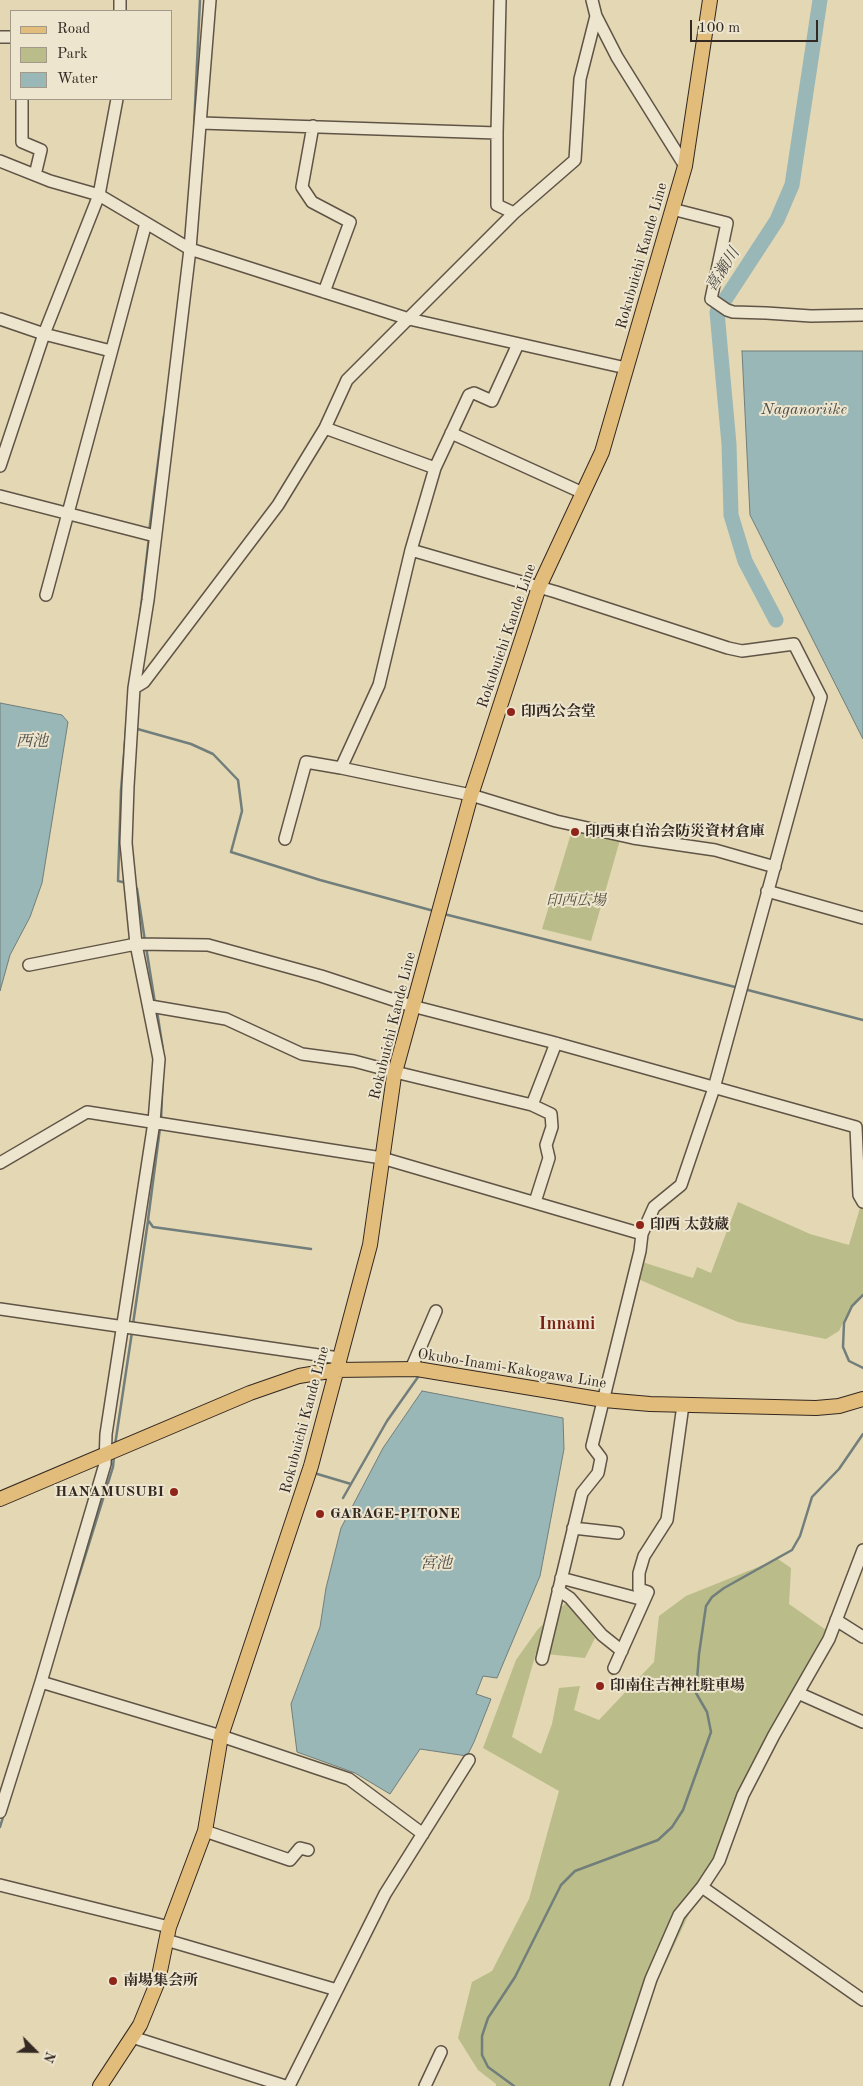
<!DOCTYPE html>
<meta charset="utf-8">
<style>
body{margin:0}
#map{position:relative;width:863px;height:2086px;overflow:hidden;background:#e3d7b4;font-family:"Old Standard TT",serif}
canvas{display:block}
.legend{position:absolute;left:10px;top:10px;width:162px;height:90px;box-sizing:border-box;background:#ede5ce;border:1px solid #a39989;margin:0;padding:6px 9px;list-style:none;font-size:15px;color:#342822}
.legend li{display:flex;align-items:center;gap:10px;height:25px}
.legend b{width:25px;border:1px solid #a39989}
.north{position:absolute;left:10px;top:2026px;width:50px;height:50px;-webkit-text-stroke:4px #ede5ce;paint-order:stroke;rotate:113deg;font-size:14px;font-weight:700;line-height:20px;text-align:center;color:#342822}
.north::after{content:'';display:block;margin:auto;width:18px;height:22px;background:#342822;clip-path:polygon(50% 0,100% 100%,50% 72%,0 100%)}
.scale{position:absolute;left:690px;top:20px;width:128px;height:22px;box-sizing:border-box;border:2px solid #342822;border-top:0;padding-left:6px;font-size:15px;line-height:18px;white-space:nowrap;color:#342822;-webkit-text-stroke:4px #ede5ce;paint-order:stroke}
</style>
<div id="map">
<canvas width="863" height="2086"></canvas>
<ul class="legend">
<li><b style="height:6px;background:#e2bc7a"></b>Road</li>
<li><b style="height:14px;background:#babd89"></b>Park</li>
<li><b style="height:14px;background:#99b7b7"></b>Water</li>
</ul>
<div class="north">N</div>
<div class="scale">100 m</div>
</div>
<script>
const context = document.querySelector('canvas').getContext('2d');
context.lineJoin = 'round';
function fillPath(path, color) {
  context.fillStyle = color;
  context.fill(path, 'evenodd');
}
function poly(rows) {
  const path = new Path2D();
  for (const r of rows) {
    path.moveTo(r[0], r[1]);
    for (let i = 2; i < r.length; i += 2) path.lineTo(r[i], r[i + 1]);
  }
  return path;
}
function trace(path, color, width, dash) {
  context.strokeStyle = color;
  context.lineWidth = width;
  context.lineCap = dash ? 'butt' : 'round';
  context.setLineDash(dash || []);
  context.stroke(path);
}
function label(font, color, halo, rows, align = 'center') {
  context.font = font + ' "Old Standard TT","Noto Serif JP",serif';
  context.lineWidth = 4;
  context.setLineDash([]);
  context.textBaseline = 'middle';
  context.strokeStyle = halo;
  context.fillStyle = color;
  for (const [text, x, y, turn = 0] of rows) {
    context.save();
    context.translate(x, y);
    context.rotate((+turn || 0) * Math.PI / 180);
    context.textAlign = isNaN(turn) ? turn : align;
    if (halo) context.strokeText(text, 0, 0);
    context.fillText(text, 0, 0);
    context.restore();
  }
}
fillPath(poly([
 [573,827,620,840,591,941,542,929],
 [863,1198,863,1296,852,1304,839,1331,826,1339,738,1322,638,1279,642,1262,693,1278,697,1267,711,1273,738,1202,810,1234,849,1245],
 [778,1559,791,1568,789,1604,826,1630,754,1760,720,1848,625,2050,615,2086,496,2086,496,2084,478,2070,458,2038,472,1982,492,1971,529,1899,559,1791,483,1748,516,1660,538,1629,566,1603,595,1638,585,1658,536,1653,512,1737,541,1754,552,1724,559,1688,580,1686,574,1710,599,1720,654,1662,659,1616,686,1596]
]), '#babd89');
const water = poly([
 [742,351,863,351,863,739,750,515,742,351],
 [0,703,62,715,68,722,42,883,30,917,10,955,0,991,0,703],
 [422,1391,563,1418,564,1449,540,1576,497,1678,483,1676,476,1694,491,1699,474,1742,467,1756,420,1749,390,1794,355,1773,297,1752,291,1704,320,1627,326,1588,341,1528,383,1448,422,1391]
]);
fillPath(water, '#99b7b7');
trace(water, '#717e7b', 1);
trace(poly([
 [194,127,200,0],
 [149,532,164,416],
 [140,616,149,537],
 [134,728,191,744,213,754,238,780,242,811,231,852,320,880,434,911],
 [127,883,118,881,121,790,127,718],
 [134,886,137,889,145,941],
 [444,914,739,988],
 [146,947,155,1003],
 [744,989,863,1020],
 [157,1011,163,1050],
 [161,1120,163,1070],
 [160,1128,148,1220,153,1227,311,1249],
 [863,1295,852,1306,844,1323,843,1347,849,1361,863,1368],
 [133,1324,148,1221],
 [115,1445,132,1332],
 [314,1473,351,1484],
 [343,1498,387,1421,418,1377],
 [68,1611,113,1467,114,1456],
 [0,1827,4,1814],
 [514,2086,488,2067,482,2055,482,2036,488,2018,515,1977,561,1885,575,1871,658,1840,672,1827,683,1810,711,1732,707,1712,696,1693,699,1654,706,1606,712,1597,724,1588,792,1550,800,1536,812,1497,839,1469,863,1434]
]), '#717e7b', 2.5);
trace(poly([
 [776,620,745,561,731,515,729,444,717,312,777,220,792,185,820,0]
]), '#99b7b7', 15);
const minor = poly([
 [120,0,120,11],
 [592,0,596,16,617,57,685,166],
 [0,37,11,37],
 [22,99,22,142,41,150,35,175],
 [201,123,497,133,500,0],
 [313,126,302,187,312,202,350,222,324,292],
 [497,133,497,205,514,213],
 [0,161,50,181,99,195,190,249,409,319,626,368],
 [672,209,727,223,711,299,727,310,733,312,766,313,811,316,863,315],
 [0,319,44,334,111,351],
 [325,428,435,468,411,550,379,685,341,768,471,795,556,821,633,838,715,850,775,867],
 [451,433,583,493],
 [0,466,44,334,99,195,117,99],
 [435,468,469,395,474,393,492,401,518,344],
 [0,496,155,536],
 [411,550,556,592,728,648,742,651,794,644,821,697,714,1088,681,1185,654,1207,642,1234,640,1251,592,1446,601,1458,598,1473,582,1493,542,1659],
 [46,595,146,223],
 [134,688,144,682,278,505,325,428,347,380,514,213,575,160,580,79,596,16],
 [285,839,306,762,341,768],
 [767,891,863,918],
 [29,965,136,944,208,945,321,976,412,1006,552,1042,856,1127,859,1195,863,1202],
 [150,1006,226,1019,302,1054,354,1061,395,1072,532,1105,551,1114,552,1127,546,1145,549,1158,535,1202],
 [532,1105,556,1043],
 [0,1163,87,1112,382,1158,642,1234],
 [0,1309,339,1358],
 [411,1369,436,1311],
 [573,1528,618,1533],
 [561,1578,644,1600],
 [558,1590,570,1598,602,1635,622,1651],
 [836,1620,863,1637],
 [614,1668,648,1592,639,1589,639,1573,644,1556,667,1520,683,1405],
 [41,1682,221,1736,349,1779,423,1834],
 [798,1693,863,1722],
 [0,1812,41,1682,105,1464,106,1434,154,1122,159,1059,136,944,126,843,128,786,134,688,148,600,190,249,210,0],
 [205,1831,290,1860,300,1848,308,1850],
 [0,1885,169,1927],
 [702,1887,863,2000],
 [166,1940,337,1990],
 [132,2037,285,2086],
 [289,2086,385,1894,469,1760],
 [425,2086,441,2052],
 [616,2086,651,1979,679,1915,702,1887,719,1861,743,1795,774,1735,829,1639,863,1550]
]);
const major = poly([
 [0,1499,250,1393,299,1376,335,1370,417,1369,604,1400,650,1404,816,1408,839,1406,863,1399],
 [100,2086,140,2025,158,1981,169,1927,205,1831,221,1736,311,1466,370,1245,394,1076,471,795,539,587,602,452,685,166,710,0]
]);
trace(minor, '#605446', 14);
trace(major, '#342822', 16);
trace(minor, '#ede5ce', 11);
trace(major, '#e2bc7a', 14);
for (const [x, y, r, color] of [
 [511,712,5,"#8f2418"],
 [575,832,5,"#8f2418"],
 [640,1225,5,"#8f2418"],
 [174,1492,5,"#8f2418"],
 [320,1514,5,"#8f2418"],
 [600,1686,5,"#8f2418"],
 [113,1981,5,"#8f2418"]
]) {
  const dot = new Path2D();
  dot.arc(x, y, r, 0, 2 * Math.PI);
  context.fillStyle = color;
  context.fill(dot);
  trace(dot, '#ede5ce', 2);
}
label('15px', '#342822', '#ede5ce', [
 ["Rokubuichi Kande Line",642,256,-74],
 ["Rokubuichi Kande Line",507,636,-71],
 ["Rokubuichi Kande Line",393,1026,-76],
 ["Okubo-Inami-Kakogawa Line",512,1369,9],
 ["Rokubuichi Kande Line",305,1420,-75]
]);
label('bold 15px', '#342822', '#ede5ce', [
 ["印西公会堂",521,712],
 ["印西東自治会防災資材倉庫",585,832],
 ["印西 太鼓蔵",650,1225],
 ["HANAMUSUBI",164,1492,"right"],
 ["GARAGE-PITONE",330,1514],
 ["印南住吉神社駐車場",610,1686],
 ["南場集会所",123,1981]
], 'left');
label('italic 15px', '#564d3c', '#ede5ce', [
 ["印西広場",576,901]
]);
label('italic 16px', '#4d4c47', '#ede5ce', [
 ["喜瀬川",723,270,-57],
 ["Naganoriike",804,410],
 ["西池",32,742],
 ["宮池",436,1564]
]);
label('bold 18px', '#7a1f14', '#ede5ce', [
 ["Innami",567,1324]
]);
</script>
